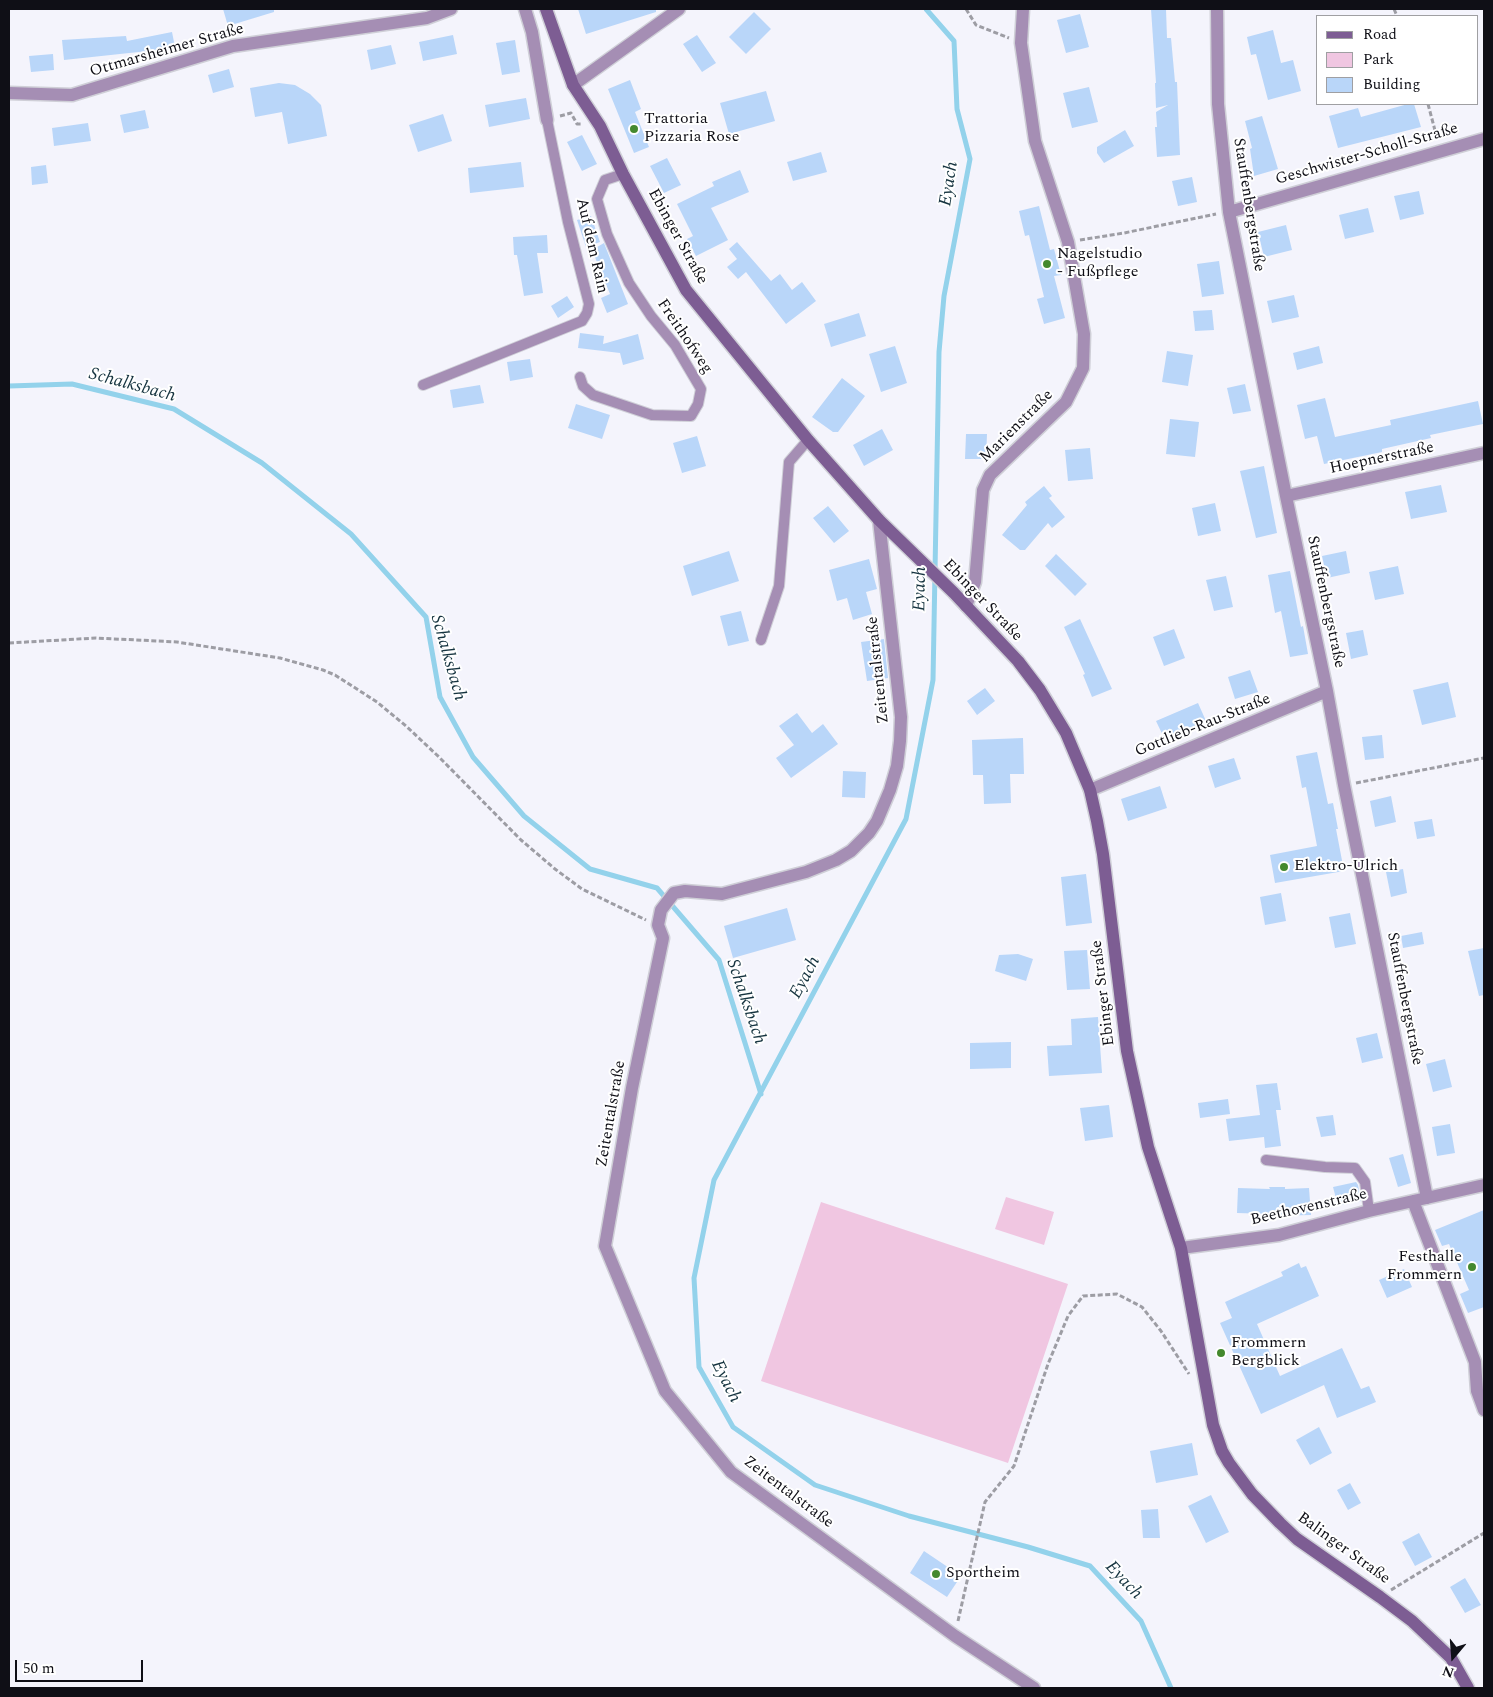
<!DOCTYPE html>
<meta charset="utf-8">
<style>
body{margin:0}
#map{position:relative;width:1493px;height:1697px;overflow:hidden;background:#f4f4fc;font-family:Spectral,serif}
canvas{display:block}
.frame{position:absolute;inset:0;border:10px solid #0f0f16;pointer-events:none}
.legend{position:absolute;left:1316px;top:15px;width:162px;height:90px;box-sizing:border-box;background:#fff;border:1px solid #9f9fa2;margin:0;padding:6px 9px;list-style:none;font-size:15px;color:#0f0f16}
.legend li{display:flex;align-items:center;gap:10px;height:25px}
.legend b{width:25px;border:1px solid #9f9fa2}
.north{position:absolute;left:1428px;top:1632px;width:50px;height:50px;-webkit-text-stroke:4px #fff;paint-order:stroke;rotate:198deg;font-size:14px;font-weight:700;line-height:20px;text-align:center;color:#0f0f16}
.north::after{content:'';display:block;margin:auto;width:18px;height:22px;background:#0f0f16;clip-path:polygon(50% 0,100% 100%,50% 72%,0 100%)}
.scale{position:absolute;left:15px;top:1660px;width:128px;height:22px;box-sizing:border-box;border:2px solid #0f0f16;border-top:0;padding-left:6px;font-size:15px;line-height:18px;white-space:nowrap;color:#0f0f16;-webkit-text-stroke:4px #fff;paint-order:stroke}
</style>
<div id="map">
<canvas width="1493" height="1697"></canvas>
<div class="frame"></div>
<ul class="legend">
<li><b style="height:6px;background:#7d5d93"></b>Road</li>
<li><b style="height:14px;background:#f0c6e1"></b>Park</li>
<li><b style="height:14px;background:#b9d6f9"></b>Building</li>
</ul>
<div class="north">N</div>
<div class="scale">50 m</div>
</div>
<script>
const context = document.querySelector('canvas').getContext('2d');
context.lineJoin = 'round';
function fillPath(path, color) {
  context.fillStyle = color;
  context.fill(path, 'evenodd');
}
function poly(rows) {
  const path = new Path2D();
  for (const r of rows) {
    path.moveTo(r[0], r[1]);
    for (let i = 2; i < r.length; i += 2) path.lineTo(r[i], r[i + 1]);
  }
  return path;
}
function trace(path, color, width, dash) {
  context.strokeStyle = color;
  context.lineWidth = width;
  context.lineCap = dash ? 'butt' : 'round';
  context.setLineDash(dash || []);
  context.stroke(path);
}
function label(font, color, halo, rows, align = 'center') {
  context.font = font + ' Spectral,serif';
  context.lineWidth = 4;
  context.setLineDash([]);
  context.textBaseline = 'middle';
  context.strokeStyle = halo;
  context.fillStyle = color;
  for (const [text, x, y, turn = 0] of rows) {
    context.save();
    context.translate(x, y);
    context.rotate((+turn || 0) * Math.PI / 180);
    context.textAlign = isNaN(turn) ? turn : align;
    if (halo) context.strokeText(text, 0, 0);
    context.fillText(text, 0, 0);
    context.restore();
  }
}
fillPath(poly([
 [1006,1197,1054,1212,1044,1245,995,1229],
 [821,1202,1068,1284,1008,1463,761,1381]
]), '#f0c6e1');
trace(poly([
 [926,9,954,41,957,109,970,159,944,296,939,352,933,680,906,819,714,1180,694,1278,699,1367,733,1427,815,1485,909,1516,1028,1547,1090,1566,1141,1621,1171,1688],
 [9,386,72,384,174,409,262,463,351,534,426,617,440,697,473,757,524,816,590,869,657,888,719,960,761,1094]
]), '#93d2eb', 5);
fillPath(poly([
 [223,9,274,9,274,12,228,26],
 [578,9,656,9,656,12,586,34],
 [1151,9,1166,9,1167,38,1171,38,1175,82,1177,82,1180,155,1157,157,1155,127,1157,127,1156,112,1168,105,1156,108,1155,83,1156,83],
 [754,12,771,29,746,54,729,37],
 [1080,14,1089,47,1066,53,1057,20],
 [1273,30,1281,63,1293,60,1301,91,1268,100,1256,54,1251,55,1247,37],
 [172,32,175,47,148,52,148,51,64,60,62,40,126,36,127,41],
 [453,35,457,54,423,61,419,42],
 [697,35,716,63,702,72,683,44],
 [515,40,520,72,502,75,496,43],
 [391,45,396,64,371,70,367,50],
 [53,54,54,70,31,72,29,56],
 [229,69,234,87,213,93,208,75],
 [630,80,641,109,635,112,649,147,634,153,608,89],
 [279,83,295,85,310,94,321,105,327,136,288,144,282,112,255,117,250,88],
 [1089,87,1098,122,1072,128,1063,93],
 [766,91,775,121,729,134,720,103],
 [526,98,530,119,489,127,485,105],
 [1408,104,1414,104,1421,127,1338,148,1329,116,1358,108,1361,117],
 [145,110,149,128,124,133,120,115],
 [443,114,452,141,418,152,409,125],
 [1262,116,1278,169,1254,176,1250,149,1252,148,1245,121],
 [88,123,91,141,54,146,52,128],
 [1125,130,1134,146,1104,163,1097,153,1097,147],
 [582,135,597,164,582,171,567,142],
 [821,152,827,172,793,181,787,162],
 [667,158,681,185,664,193,650,166],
 [521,162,524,187,470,193,468,168],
 [46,165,48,183,32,185,31,167],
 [740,170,749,192,711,208,728,240,696,256,687,239,693,236,677,204,714,186,712,182],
 [1192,177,1197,202,1178,206,1172,181],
 [1419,191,1424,214,1400,220,1394,196],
 [1039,206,1050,250,1054,249,1061,275,1054,276,1065,318,1044,324,1037,299,1044,297,1029,235,1025,236,1019,211],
 [1368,208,1374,232,1345,239,1339,215],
 [591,216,600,242,586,247,577,220],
 [1286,225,1292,250,1264,257,1258,232],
 [547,235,548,253,537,253,543,293,524,296,517,255,514,255,513,237],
 [737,242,771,281,780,274,792,290,802,282,816,301,786,324,746,272,738,279,727,267,737,259,729,249],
 [604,243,628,304,607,313,601,298,610,294,592,250],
 [1219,261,1224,294,1202,297,1197,264],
 [1294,295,1299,317,1272,323,1267,301],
 [567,296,574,307,558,318,551,306],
 [1212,310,1214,330,1195,331,1193,311],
 [859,313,866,336,831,347,824,324],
 [580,333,604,336,603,344,638,334,644,359,623,365,620,353,578,348],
 [895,346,907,383,881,392,869,354],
 [1319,346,1323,363,1297,370,1293,353],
 [1167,351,1193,355,1188,386,1162,382],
 [530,359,533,377,510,381,507,362],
 [842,378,865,396,838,432,833,432,812,417],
 [1245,384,1251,411,1233,414,1227,388],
 [480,385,484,403,453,408,450,390],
 [1325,398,1335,437,1391,425,1390,420,1478,401,1483,424,1430,435,1431,438,1382,449,1382,452,1324,464,1317,436,1305,439,1297,405],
 [576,404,610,415,602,439,568,428],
 [1170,419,1199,422,1195,457,1166,454],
 [882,429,893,450,864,466,853,445],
 [966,434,987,434,986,459,965,459],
 [697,436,706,466,682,473,673,443],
 [1090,448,1093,479,1068,481,1065,450],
 [1264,466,1277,533,1256,538,1240,471],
 [1441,485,1447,512,1411,519,1405,492],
 [1044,486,1052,496,1049,498,1065,517,1052,528,1048,523,1025,550,1020,550,1002,535,1027,505,1025,502],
 [1215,503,1221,531,1198,536,1192,508],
 [828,506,849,531,834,543,813,518],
 [729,551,739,581,692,596,683,566],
 [1346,551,1350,573,1327,578,1322,556],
 [1056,554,1087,584,1075,596,1045,566],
 [869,559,877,589,866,592,872,614,853,620,847,598,837,601,829,570],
 [1398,566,1404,594,1375,600,1369,572],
 [1290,571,1301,627,1303,626,1308,654,1290,657,1281,611,1275,613,1268,575],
 [1226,576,1233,607,1214,611,1206,580],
 [741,611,749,641,728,646,720,616],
 [1080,619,1112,689,1092,697,1083,675,1085,674,1064,627],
 [1174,629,1185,658,1164,666,1153,637],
 [1363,630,1368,655,1351,659,1346,633],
 [884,639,888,678,867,681,861,642],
 [1250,670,1258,692,1235,699,1228,677],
 [1448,682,1456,717,1422,725,1413,690],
 [985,688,995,701,977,715,967,701],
 [1198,703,1206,721,1165,740,1156,721],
 [797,713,812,733,823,724,838,744,791,778,776,758,794,745,779,726],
 [1382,735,1384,758,1365,760,1362,737],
 [1023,738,1024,774,1010,774,1011,803,984,804,983,775,973,775,972,740],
 [1317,752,1328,804,1333,803,1338,829,1336,829,1344,871,1275,883,1270,855,1317,846,1306,787,1302,788,1296,756],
 [1234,758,1241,779,1215,788,1208,766],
 [843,771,866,772,865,798,842,797],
 [1160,786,1167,808,1128,821,1121,799],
 [1391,796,1396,822,1375,827,1370,801],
 [1432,819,1435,836,1417,839,1414,822],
 [1403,869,1407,893,1391,897,1386,872],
 [1086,874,1092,923,1066,926,1061,877],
 [1281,893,1286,921,1265,925,1260,897],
 [787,908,796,940,733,958,724,926],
 [1350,913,1356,944,1335,948,1329,917],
 [1422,932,1424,944,1403,948,1401,936],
 [1484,948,1484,995,1479,996,1468,951],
 [1087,950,1090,989,1067,990,1064,951],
 [1018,954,1033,959,1026,981,995,971,999,955],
 [1098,1017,1102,1073,1049,1076,1047,1046,1072,1045,1071,1019],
 [1377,1033,1383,1058,1362,1063,1356,1038],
 [1011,1042,1011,1068,970,1069,970,1043],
 [1445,1059,1452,1087,1433,1092,1426,1064],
 [1277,1083,1281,1110,1276,1110,1281,1146,1265,1148,1264,1137,1229,1141,1226,1119,1260,1115,1256,1085],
 [1228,1099,1230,1114,1200,1118,1198,1103],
 [1109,1105,1113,1137,1085,1141,1080,1108],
 [1333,1115,1336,1135,1321,1137,1316,1117],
 [1450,1124,1455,1153,1437,1156,1432,1127],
 [1403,1154,1411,1183,1398,1187,1389,1158],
 [1356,1182,1358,1185,1361,1201,1338,1206,1333,1187],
 [1269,1187,1285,1187,1285,1189,1309,1188,1311,1215,1270,1216,1270,1214,1237,1213,1238,1188,1270,1189],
 [1484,1210,1484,1307,1468,1313,1460,1294,1469,1290,1449,1244,1442,1246,1435,1230],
 [1299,1263,1301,1268,1306,1266,1319,1296,1257,1324,1280,1376,1342,1348,1361,1389,1369,1386,1376,1402,1337,1418,1324,1385,1261,1414,1220,1323,1232,1318,1225,1302,1283,1276,1281,1272],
 [1404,1269,1412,1287,1387,1298,1379,1280],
 [1319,1427,1332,1453,1310,1465,1296,1440],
 [1192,1443,1198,1475,1156,1483,1150,1451],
 [1350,1483,1361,1503,1348,1510,1337,1490],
 [1211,1495,1229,1532,1206,1543,1188,1506],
 [1158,1509,1160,1538,1143,1538,1141,1510],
 [1419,1533,1432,1557,1415,1566,1402,1542],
 [924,1551,961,1576,947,1597,910,1573],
 [1465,1578,1481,1605,1465,1613,1450,1587]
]), '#b9d6f9');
const lane = poly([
 [580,377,583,386,593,395,652,415,691,416,698,404,701,389,675,345,651,316,629,283,607,234,597,199,605,180,623,174],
 [423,385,582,321,587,313,589,304,568,222,547,120],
 [761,640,779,586,789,462,808,440],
 [1266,1160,1325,1167,1355,1168,1365,1182,1369,1211]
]);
const street = poly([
 [525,9,532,32,547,120],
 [1217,9,1218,104,1229,212,1286,496,1327,691,1344,785,1427,1198],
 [573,85,679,9],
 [9,93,72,95,233,46,427,18,451,9],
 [1229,212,1484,139],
 [1286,496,1484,453],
 [879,520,901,717,900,741,897,766,890,790,877,821,869,833,851,851,836,860,806,872,722,894,685,891,674,893,661,910,658,925,663,938,632,1088,605,1246,665,1391,731,1472,955,1636,1034,1688],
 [966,606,975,582,983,490,990,475,1066,402,1083,368,1084,334,1068,242,1035,141,1021,43,1023,9],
 [1090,790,1327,691],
 [1413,1201,1475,1362,1477,1391,1484,1410],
 [1181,1248,1279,1235,1369,1211,1484,1185]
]);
const secondary = poly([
 [546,9,573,85,600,126,623,174,686,290,808,440,879,520,954,593,1018,661,1040,690,1066,733,1090,790,1097,821,1103,854,1127,1051,1148,1147,1181,1248,1213,1425,1222,1451,1229,1463,1252,1494,1280,1523,1297,1539,1380,1597,1412,1621,1451,1658,1468,1688]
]);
trace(lane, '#cfcfd7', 12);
trace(street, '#cfcfd7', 15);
trace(secondary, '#cfcfd7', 15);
trace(poly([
 [966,9,976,25,1009,38],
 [1394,9,1397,16],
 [1428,104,1437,138],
 [560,116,571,113,577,124,582,124],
 [1080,240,1124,233,1216,214],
 [9,643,96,638,177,642,280,658,323,670,335,675,377,702,406,726,439,757,521,840,555,869,582,889,646,920],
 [1356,783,1484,758],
 [1391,1590,1484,1533],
 [958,1621,985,1502,1014,1466,1048,1364,1068,1316,1083,1296,1117,1294,1142,1307,1161,1331,1189,1374]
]), '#9d9da4', 3, [5, 2.5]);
trace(lane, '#a58eb4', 10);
trace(street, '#a58eb4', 12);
trace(secondary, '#7d5d93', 12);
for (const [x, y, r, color] of [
 [634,129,5,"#44892e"],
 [1047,264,5,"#44892e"],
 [1284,867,5,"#44892e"],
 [1472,1267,5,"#44892e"],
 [1221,1353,5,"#44892e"],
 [936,1574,5,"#44892e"]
]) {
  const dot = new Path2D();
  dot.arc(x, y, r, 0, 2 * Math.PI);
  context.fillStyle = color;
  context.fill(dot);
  trace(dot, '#fff', 2);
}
label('16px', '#0f0f16', '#fff', [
 ["Ottmarsheimer Straße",167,51,-16],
 ["Geschwister-Scholl-Straße",1367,155,-16],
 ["Stauffenbergstraße",1248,205,81],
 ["Ebinger Straße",677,237,61],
 ["Auf dem Rain",591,246,77],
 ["Freithofweg",684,337,56],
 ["Marienstraße",1017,427,-45],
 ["Hoepnerstraße",1382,459,-12],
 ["Ebinger Straße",982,601,46],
 ["Stauffenbergstraße",1325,602,78],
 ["Zeitentalstraße",879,670,-96],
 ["Gottlieb-Rau-Straße",1203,726,-22],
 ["Ebinger Straße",1104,993,-97],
 ["Stauffenbergstraße",1404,999,79],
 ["Zeitentalstraße",612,1114,-80],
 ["Beethovenstraße",1309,1208,-13],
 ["Zeitentalstraße",788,1493,37],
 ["Balinger Straße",1343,1549,36]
]);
label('16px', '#0f0f16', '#fff', [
 ["Trattoria",644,120],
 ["Pizzaria Rose",644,138],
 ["Nagelstudio",1057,255],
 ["- Fußpflege",1057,273],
 ["Elektro-Ulrich",1294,867],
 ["Festhalle",1462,1258,"right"],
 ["Frommern",1462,1276,"right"],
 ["Frommern",1231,1344],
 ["Bergblick",1231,1362],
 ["Sportheim",946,1574]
], 'left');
label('italic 18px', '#15333f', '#fff', [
 ["Eyach",950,184,-81],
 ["Schalksbach",132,386,15],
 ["Eyach",921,589,-89],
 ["Schalksbach",447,658,74],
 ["Eyach",806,978,-62],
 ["Schalksbach",745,1002,71],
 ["Eyach",725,1382,63],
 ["Eyach",1123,1581,47]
]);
</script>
